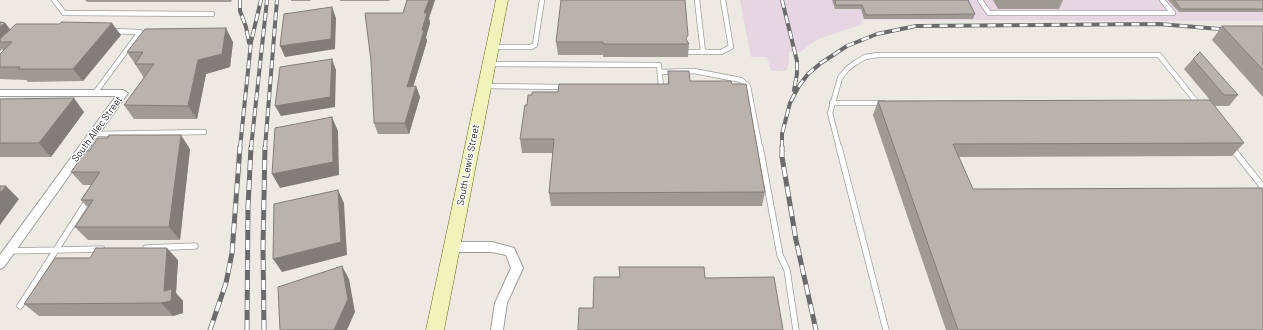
<!DOCTYPE html>
<style>
body{margin:0}
canvas{display:block;background:#edeae3}
</style>
<canvas width="1263" height="330"></canvas>
<script>
const context = document.querySelector('canvas').getContext('2d');
context.lineJoin = 'round';
function fillPath(path, color) {
  context.fillStyle = color;
  context.fill(path, 'evenodd');
}
function poly(rows) {
  const path = new Path2D();
  for (const r of rows) {
    path.moveTo(r[0], r[1]);
    for (let i = 2; i < r.length; i += 2) path.lineTo(r[i], r[i + 1]);
  }
  return path;
}
function trace(path, color, width, dash) {
  context.strokeStyle = color;
  context.lineWidth = width;
  context.lineCap = dash ? 'butt' : 'round';
  context.setLineDash(dash || []);
  context.stroke(path);
}
function label(font, color, halo, rows, align = 'center') {
  context.font = font + ' Barlow,sans-serif';
  context.lineWidth = 3;
  context.setLineDash([]);
  context.textBaseline = 'middle';
  context.strokeStyle = halo;
  context.fillStyle = color;
  for (const [text, x, y, turn = 0] of rows) {
    context.save();
    context.translate(x, y);
    context.rotate((+turn || 0) * Math.PI / 180);
    context.textAlign = isNaN(turn) ? turn : align;
    if (halo) context.strokeText(text, 0, 0);
    context.fillText(text, 0, 0);
    context.restore();
  }
}
fillPath(poly([
 [740,0,1263,0,1263,21,862,20,863,24,818,39,800,52,789,52,789,62,786,71,771,71,767,57,751,57]
]), '#e5d6e2');
const serviceFar1 = poly([
 [54,0,64,13,212,14],
 [697,0,703,52],
 [980,0,989,13,1173,13,1162,0],
 [493,47,531,47,535,45,542,0],
 [689,52,721,52,731,47,723,0],
 [490,64,659,65,661,87,659,87],
 [660,72,694,71,741,80,748,86,760,148],
 [485,86,565,87],
 [95,93,140,32,111,31],
 [832,103,883,103],
 [93,134,204,132],
 [839,148,830,113,840,78,847,69,855,63,865,57,878,55,1159,55,1198,104]
]);
const service = poly([
 [760,147,780,255,787,270,796,330],
 [839,147,886,330],
 [1231,147,1263,187],
 [146,248,195,246],
 [10,251,102,249],
 [20,306,88,200]
]);
const minor = poly([
 [0,90,123,90,128,93,4,267,0,269,0,255,116,96,0,96,0,90],
 [452,242,492,242,514,248,523,268,507,303,503,330,491,330,495,303,511,268,506,255,492,252,452,252,448,250,446,247,448,244,452,242]
]);
const secondary = poly([
 [496,0,508,0,444,330,426,330,496,0]
]);
trace(serviceFar1, '#9e9e9e', 6);
trace(service, '#9e9e9e', 7);
trace(minor, '#9e9e9e', 2);
trace(secondary, '#5c680f', 1);
trace(serviceFar1, '#fff', 4.5);
trace(service, '#fff', 5.5);
fillPath(minor, '#fff');
fillPath(secondary, '#eff3bc');
const railFar1 = poly([
 [240,0,240,11,246,27,249,43],
 [782,0,797,61,797,74,794,90],
 [240,148,251,42,261,0],
 [251,148,267,0],
 [265,148,277,0],
 [782,148,782,134,790,103,799,86,808,74,821,63,847,46,877,34,916,26,1159,24,1232,30]
]);
const rail = poly([
 [782,147,782,157,796,240,816,330],
 [210,330,226,283,232,253,240,147],
 [247,330,248,207,251,147],
 [264,330,263,246,265,147]
]);
trace(railFar1, '#6b6b6b', 4);
trace(rail, '#6b6b6b', 5);
trace(railFar1, '#fff', 2.5, [8]);
trace(rail, '#fff', 3.5, [10]);
fillPath(poly([
 [85,0,232,0,231,2,87,2],
 [291,0,311,0,310,1,291,1],
 [340,0,390,0,389,1,340,1],
 [407,0,435,0,429,18,430,23,426,37,427,41,413,87,416,86,420,97,409,134,378,134,374,123,403,13],
 [832,0,968,0,975,14,973,19,864,19,861,9,835,9],
 [993,0,1063,0,1059,9,998,9],
 [1168,0,1263,0,1263,12,1179,12],
 [0,22,5,23,10,29,121,35,83,81,28,82,26,80,0,79,0,54,3,51,2,49,0,51],
 [1222,26,1263,26,1263,97,1212,40],
 [688,41,689,44,688,57,603,57,603,55,558,55,556,42],
 [233,42,230,67,206,74,197,119,134,119,124,105,144,78,135,64,127,52],
 [1193,59,1238,95,1229,106,1215,106,1184,69],
 [668,71,690,81,732,84,765,192,762,206,551,206,549,193,553,153,522,153,520,139,527,105,668,84],
 [0,99,84,112,51,157,0,157],
 [878,101,1244,143,1232,156,959,157,973,189,1263,330,946,330,873,115],
 [190,149,180,240,88,240,75,227,88,208,81,200,91,185,83,185,71,172],
 [178,260,176,293,183,301,183,313,173,316,39,316,24,304]
]), '#a09a95');
fillPath(poly([
 [429,0,435,0,429,18,430,23,426,37,427,41,410,97,407,87,422,30,424,13],
 [332,7,336,18,335,49,285,57,280,46],
 [5,23,15,36,0,42,0,27],
 [112,23,121,35,83,81,73,69],
 [226,28,233,42,230,67,206,74,197,119,188,106,198,60],
 [332,59,336,70,335,107,281,116,275,106],
 [416,86,420,97,409,134,405,123],
 [74,98,84,112,51,157,39,143],
 [332,117,338,131,339,175,280,188,272,174],
 [181,135,190,149,180,240,169,227],
 [6,186,19,199,0,225,0,193],
 [338,190,344,203,347,255,282,272,273,259],
 [167,248,178,260,176,293,183,301,183,313,173,316,161,303,164,291],
 [342,266,349,279,355,312,347,330,334,330]
]), '#827d79');
const building = poly([
 [407,0,429,0,424,13,427,13,422,30,424,30,407,87,416,86,405,123,374,123,371,61,365,13,403,13,407,0],
 [561,0,685,0,688,35,686,39,689,44,603,44,603,42,556,42,561,0],
 [835,0,968,0,975,14,866,15,862,5,836,5,835,0],
 [1174,0,1263,0,1263,9,1181,9,1174,0],
 [332,7,331,39,280,46,284,14,332,7],
 [0,22,5,23,0,27,0,22],
 [62,22,112,23,73,69,18,69,20,67,0,67,0,54,12,42,0,42,0,39,16,24,59,24,62,22],
 [1222,26,1263,26,1263,70,1222,26],
 [226,28,222,54,198,60,188,106,124,105,154,64,135,64,143,52,127,52,145,29,226,28],
 [1200,52,1238,95,1224,95,1193,59,1200,52],
 [332,59,330,97,275,106,280,67,332,59],
 [668,71,689,71,690,81,731,81,732,84,746,84,765,192,549,193,554,139,520,139,525,105,527,105,528,95,532,95,532,92,558,92,559,84,669,84,668,71],
 [74,98,39,143,0,143,0,99,74,98],
 [1210,100,1244,143,953,144,973,189,1263,188,1263,330,958,330,878,101,1210,100],
 [332,117,333,162,272,174,275,128,332,117],
 [109,135,181,135,169,227,75,227,93,200,81,200,100,172,71,172,86,151,89,151,98,138,108,138,109,135],
 [0,186,6,186,0,193,0,186],
 [338,190,341,242,273,259,274,204,338,190],
 [96,248,167,248,164,291,172,289,171,301,161,303,24,304,55,258,90,258,96,248],
 [342,266,348,299,334,330,280,330,278,287,342,266],
 [619,267,704,267,705,278,774,277,783,330,578,330,579,308,593,308,594,277,620,277,619,267]
]);
fillPath(building, '#bab3ad');
trace(building, '#827d79', 1);
label('10px', '#1d1d1d', '#fff', [
 ["South Allec Street",97,129,-54],
 ["South Lewis Street",468,165,-79]
]);
</script>
